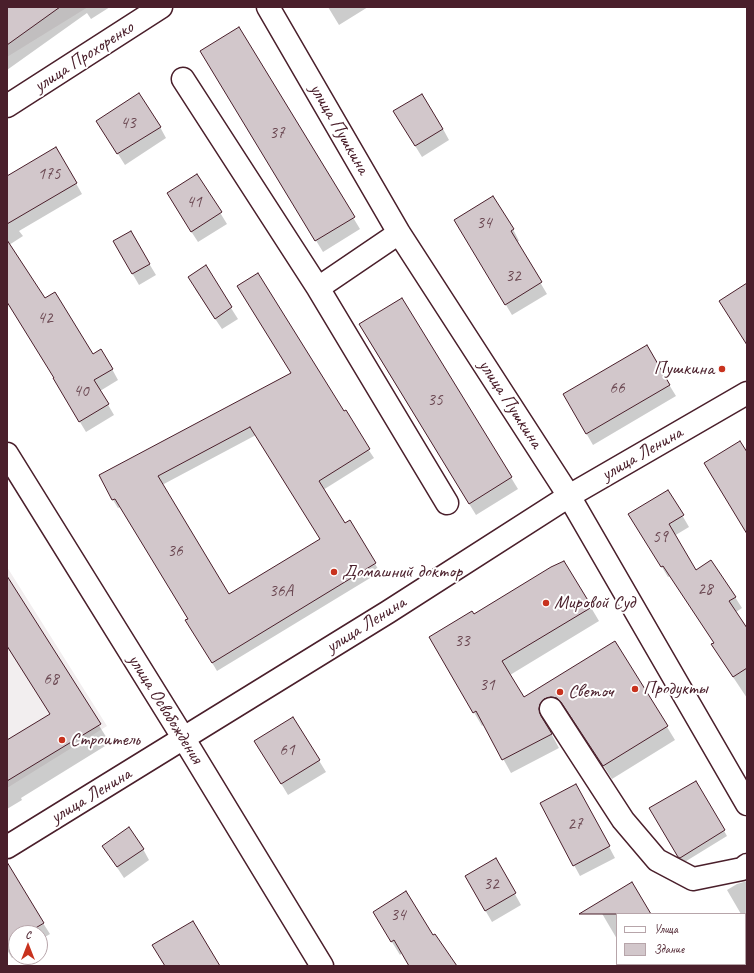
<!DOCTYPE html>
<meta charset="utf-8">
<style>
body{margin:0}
#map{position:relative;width:754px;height:973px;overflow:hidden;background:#fff;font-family:Caveat,sans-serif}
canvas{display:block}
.frame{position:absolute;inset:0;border:8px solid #4a1f2b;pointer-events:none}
.legend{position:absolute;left:616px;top:913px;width:130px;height:52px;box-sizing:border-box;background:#fff;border:1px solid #b7a5aa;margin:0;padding:5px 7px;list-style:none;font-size:12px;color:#4a1f2b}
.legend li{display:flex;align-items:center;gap:8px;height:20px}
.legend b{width:20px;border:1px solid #b7a5aa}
.north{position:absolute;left:8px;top:925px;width:40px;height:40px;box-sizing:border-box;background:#fff;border:1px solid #b7a5aa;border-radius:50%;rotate:0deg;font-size:11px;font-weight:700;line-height:16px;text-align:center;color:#4a1f2b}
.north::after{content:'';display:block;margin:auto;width:14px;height:18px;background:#c8321e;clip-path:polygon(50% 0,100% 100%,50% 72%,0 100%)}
</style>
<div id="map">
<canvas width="754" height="973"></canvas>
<div class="frame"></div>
<ul class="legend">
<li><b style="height:5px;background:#fff"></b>Улица</li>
<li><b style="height:11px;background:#d2c7cb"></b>Здание</li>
</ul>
<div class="north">С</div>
</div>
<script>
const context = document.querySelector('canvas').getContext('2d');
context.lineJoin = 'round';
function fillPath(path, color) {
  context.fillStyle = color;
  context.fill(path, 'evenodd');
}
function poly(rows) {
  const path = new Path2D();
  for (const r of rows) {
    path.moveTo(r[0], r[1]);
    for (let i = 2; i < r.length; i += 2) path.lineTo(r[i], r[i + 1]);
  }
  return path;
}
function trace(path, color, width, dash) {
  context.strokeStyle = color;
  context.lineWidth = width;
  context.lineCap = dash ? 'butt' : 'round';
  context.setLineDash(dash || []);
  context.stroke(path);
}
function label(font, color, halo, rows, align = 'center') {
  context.font = font + ' Caveat,sans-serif';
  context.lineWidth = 4;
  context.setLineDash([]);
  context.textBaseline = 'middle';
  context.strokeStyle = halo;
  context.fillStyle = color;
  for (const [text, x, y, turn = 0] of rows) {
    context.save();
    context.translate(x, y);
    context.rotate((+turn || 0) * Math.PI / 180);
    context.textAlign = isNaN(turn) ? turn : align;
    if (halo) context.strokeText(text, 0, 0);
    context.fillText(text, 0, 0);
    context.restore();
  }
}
fillPath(poly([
 [7,7,88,7,7,57],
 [7,567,107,726,7,788]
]), '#f2eeef');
fillPath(poly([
 [7,7,110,7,91,19,87,13,7,70],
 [328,7,368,7,339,25],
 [239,29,360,229,323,252,208,63],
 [401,123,443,129,449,140,422,157],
 [160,127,166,138,125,165,104,132],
 [56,148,82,194,19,231,23,236,9,245,44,300,92,356,112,369,118,380,100,391,114,415,86,432,60,389,7,283,7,177],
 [197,175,227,224,198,242,174,205],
 [455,220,513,229,519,241,516,242,547,294,512,315],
 [130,232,156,275,139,285,114,242],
 [205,267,238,319,222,329,195,289],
 [402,299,518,489,476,515,366,336],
 [646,347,676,396,593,445,564,395],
 [292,373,344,413,374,458,323,490,345,525,349,522,380,572,217,671,192,629,189,620,120,507,118,508,113,500],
 [256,435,321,539,229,595,162,485],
 [668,491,689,527,674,536,696,571,735,597,742,608,736,612,747,629,747,698,719,656,715,644,670,576,668,577,636,525],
 [564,562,599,621,510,675,524,698,615,642,675,740,612,779,571,716,565,711,547,717,546,724,559,748,511,773,484,724,482,726,430,637,474,616],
 [7,579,110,743,21,798,22,800,7,809,7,741,51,715,7,646],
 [293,718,326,772,288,795,262,752],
 [696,782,727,836,683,863,651,808],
 [582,796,615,858,580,876,574,865],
 [103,846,143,849,149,860,124,878],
 [496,860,521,905,492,922,466,877],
 [747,881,747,925,745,922,745,914,741,914,727,890,737,884],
 [7,890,43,923,50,934,40,940,40,933,16,933,16,955,12,958,7,950],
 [597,905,650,914,617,914,617,939],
 [382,926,433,937,455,966,410,966,402,953,400,955],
 [630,964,684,964,686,966,631,966]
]), '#0003');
const building = poly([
 [7,7,60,7,7,45,7,7],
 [239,27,355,217,315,241,200,51,239,27],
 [139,93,161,127,117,154,96,121,139,93],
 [422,94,443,129,415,146,393,111,422,94],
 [56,147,77,183,7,224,7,176,56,147],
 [197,174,222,212,191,232,167,193,197,174],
 [493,196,514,229,511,231,542,282,505,305,454,220,493,196],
 [131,231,150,264,132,274,113,241,131,231],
 [7,240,45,298,55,292,93,354,101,349,113,369,94,380,109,404,79,422,53,378,54,378,7,302,7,240],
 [206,265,232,307,215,319,188,277,206,265],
 [258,273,344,411,346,410,370,449,319,481,345,523,350,520,376,563,212,663,185,620,188,619,115,499,112,500,99,475,291,373,237,286,258,273],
 [250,427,320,539,229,594,158,476,250,427],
 [747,283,747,345,719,301,747,283],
 [402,298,512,477,469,504,359,324,402,298],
 [647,345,670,385,586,434,563,394,647,345],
 [740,441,747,452,747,534,704,463,740,441],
 [668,490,684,515,669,524,696,570,711,560,736,597,729,601,747,628,747,668,733,677,711,644,714,643,663,566,661,567,628,514,668,490],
 [564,561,592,607,502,661,524,697,615,641,668,726,603,766,561,702,557,698,551,697,544,699,540,704,539,709,541,716,552,734,502,760,476,711,473,713,429,637,472,611,474,614,551,567,564,561],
 [7,576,101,724,7,781,7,740,50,714,7,646,7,576],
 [293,717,320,760,281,784,254,741,293,717],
 [696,781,725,830,680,858,678,857,649,808,696,781],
 [576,784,610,846,573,866,540,803,576,784],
 [129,827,144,849,117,867,102,846,129,827],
 [496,858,516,893,485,911,465,876,496,858],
 [7,862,44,923,27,933,16,933,16,940,7,945,7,862],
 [632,882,651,914,579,914,632,882],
 [406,891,433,935,435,934,457,966,409,966,394,940,391,942,373,912,406,891],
 [193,921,220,966,165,966,152,945,193,921]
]);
fillPath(building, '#d2c7cb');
trace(building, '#4a1f2b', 1);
const minor = poly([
 [268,7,399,233,569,496,747,804],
 [183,79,318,288,399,233],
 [7,106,161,7],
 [318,288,447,503],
 [7,454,184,739,322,966],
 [551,709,623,820,657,860,693,879,742,869,747,865]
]);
const major = poly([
 [7,847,388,612,569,496,747,393]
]);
trace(minor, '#4a1f2b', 25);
trace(major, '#4a1f2b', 25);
trace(minor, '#fff', 22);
trace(major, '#fff', 22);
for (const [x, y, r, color] of [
 [722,369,4,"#c8321e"],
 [334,572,4,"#c8321e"],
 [546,603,4,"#c8321e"],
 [635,689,4,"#c8321e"],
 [560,692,4,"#c8321e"],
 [62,740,4,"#c8321e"]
]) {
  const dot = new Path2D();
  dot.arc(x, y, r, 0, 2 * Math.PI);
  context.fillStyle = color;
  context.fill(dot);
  trace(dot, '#fff', 1.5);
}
label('17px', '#6c4953', null, [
 ["43",128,124],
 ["37",277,134],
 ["175",49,175],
 ["41",194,203],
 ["34",484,224],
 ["32",513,277],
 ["42",45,319],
 ["66",617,389],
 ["40",81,392],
 ["35",435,401],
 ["59",660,538],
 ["36",175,552],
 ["28",705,590],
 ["36А",281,592],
 ["33",462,642],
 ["68",51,680],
 ["31",487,686],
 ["61",287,751],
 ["27",575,825],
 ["32",491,885],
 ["34",398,916]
]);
label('19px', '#4a1f2b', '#fff', [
 ["улица Прохоренко",84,57,-33],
 ["улица Пушкина",339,129,60],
 ["улица Пушкина",510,404,57],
 ["улица Ленина",642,454,-30],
 ["улица Ленина",366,625,-32],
 ["улица Освобождения",165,709,58],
 ["улица Ленина",91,796,-31]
]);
label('19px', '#4a1f2b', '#fff', [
 ["Пушкина",714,369,"right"],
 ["Домашний доктор",342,572],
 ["Мировой Суд",554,603],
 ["Продукты",643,689],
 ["Светоч",568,692],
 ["Строитель",70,740]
], 'left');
</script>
